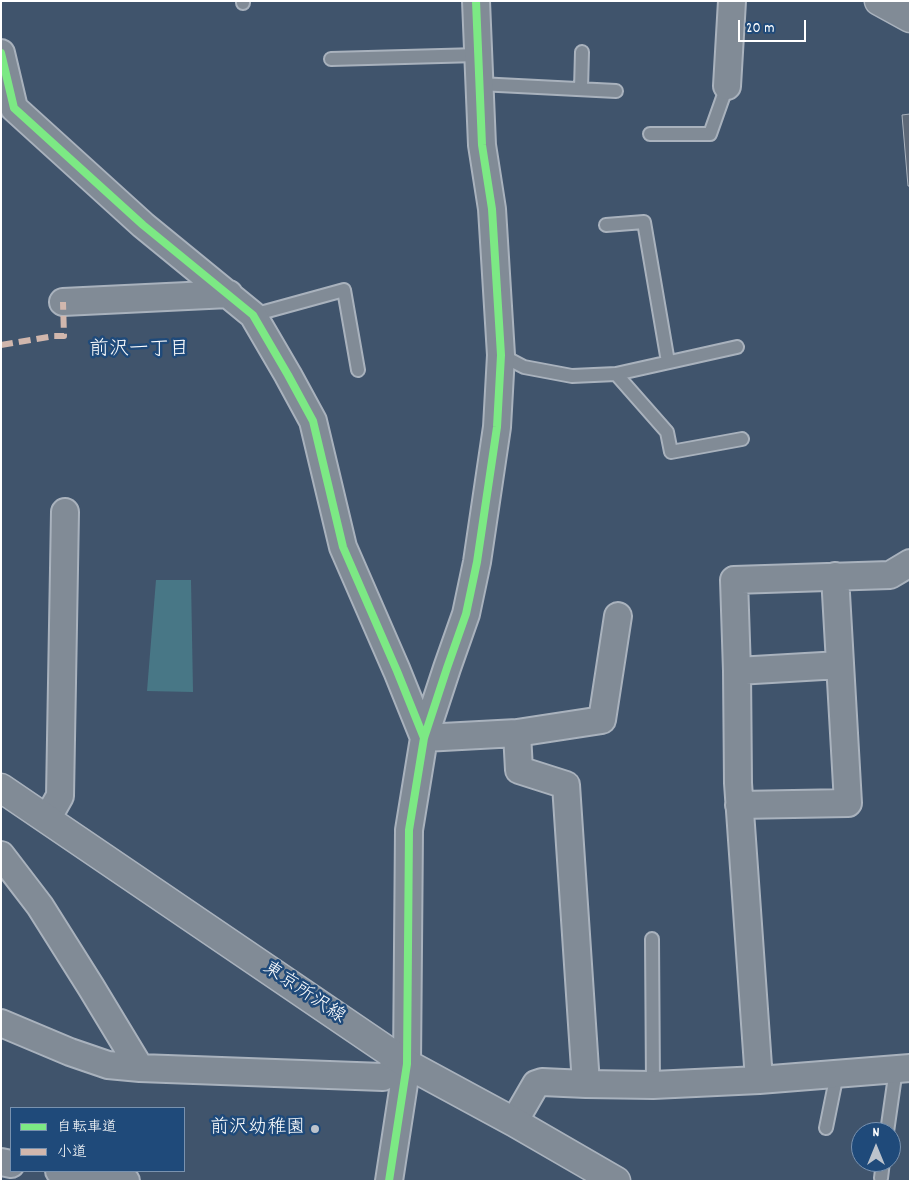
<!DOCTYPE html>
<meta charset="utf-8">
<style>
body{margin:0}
#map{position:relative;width:911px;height:1182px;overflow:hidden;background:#40546c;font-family:Dekko,"Klee One",sans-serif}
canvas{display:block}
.frame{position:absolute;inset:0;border:2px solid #fff;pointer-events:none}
.legend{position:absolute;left:10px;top:1107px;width:175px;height:65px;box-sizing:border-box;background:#1f4a7a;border:1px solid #7992af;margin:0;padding:6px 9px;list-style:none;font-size:15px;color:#fff}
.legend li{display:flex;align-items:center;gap:10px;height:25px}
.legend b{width:25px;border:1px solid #7992af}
.north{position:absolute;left:851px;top:1122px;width:50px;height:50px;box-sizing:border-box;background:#1f4a7a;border:1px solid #7992af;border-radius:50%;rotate:0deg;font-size:14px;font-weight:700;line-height:20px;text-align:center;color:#fff}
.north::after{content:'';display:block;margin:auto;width:18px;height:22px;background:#bcc3cc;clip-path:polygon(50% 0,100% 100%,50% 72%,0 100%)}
.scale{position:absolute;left:738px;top:20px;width:68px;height:22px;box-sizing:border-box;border:2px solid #fff;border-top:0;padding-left:6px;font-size:15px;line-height:18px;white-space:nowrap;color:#fff;-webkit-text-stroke:4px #1f4a7a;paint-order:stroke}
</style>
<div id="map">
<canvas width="911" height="1182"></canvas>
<div class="frame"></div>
<ul class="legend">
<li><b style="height:6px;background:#7ce984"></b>自転車道</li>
<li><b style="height:6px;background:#d1b7ad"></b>小道</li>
</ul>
<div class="north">N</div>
<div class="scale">20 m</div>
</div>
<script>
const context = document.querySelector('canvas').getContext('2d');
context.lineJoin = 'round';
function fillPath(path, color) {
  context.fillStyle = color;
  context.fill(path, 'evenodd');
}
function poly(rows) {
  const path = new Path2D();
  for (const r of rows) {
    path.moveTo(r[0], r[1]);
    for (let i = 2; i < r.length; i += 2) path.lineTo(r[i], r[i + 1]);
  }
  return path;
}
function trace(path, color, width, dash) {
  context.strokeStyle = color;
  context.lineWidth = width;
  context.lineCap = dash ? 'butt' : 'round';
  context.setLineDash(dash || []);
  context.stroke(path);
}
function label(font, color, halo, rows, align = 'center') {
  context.font = font + ' Dekko,"Klee One",sans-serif';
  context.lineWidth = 5;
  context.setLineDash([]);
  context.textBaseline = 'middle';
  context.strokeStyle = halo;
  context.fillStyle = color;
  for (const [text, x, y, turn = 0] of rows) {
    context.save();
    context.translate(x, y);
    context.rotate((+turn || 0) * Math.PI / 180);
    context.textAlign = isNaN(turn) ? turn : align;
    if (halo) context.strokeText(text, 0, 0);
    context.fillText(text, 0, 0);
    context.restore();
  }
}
fillPath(poly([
 [156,580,191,580,193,692,147,691]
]), '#487786');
const building = poly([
 [910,114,910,186,908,186,902,115,910,114]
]);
fillPath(building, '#5e6978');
trace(building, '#a9b2bd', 1);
const lane = poly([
 [243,3,243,1],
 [331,59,478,55],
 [479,84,616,91],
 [581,89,582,52],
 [650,134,710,134,727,86],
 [606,225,644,222,668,362],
 [253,315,344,290,358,370],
 [501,355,524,367,572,376,616,374,667,432,671,452,742,439],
 [616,374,737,347],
 [652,939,653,1085],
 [826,1128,837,1074],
 [887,1132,896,1069],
 [881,1178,883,1162]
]);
const street = poly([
 [1,53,14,108,143,225,253,315,288,375,313,421,343,547,397,671,424,738],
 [727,86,732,1],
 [63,302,229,294],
 [737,671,840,665],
 [517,733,519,770,566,785,586,1084],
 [424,738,517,733,602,720,618,616],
 [739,805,848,803,835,576],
 [47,819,60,796,65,512],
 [1,855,40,906,91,987,140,1068],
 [1,1023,70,1052,108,1065,140,1068,383,1077,407,1064],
 [759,1080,738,783,737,671,734,580,890,575,910,563],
 [514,1122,536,1084,542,1082,586,1084,653,1085,759,1080,910,1068],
 [1,1162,11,1164],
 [59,1171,126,1181],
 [389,1181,407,1064,409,830,424,738,447,668,466,614,477,562,497,427,501,355,492,209,482,145,476,1]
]);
const primary = poly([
 [879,1,910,18],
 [1,788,407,1064,514,1122,616,1181]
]);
trace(lane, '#a9b2bd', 16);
trace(street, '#a9b2bd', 30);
trace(primary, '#a9b2bd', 31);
trace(lane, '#818b96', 12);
trace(street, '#818b96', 26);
trace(primary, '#818b96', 28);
trace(poly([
 [1,345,54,336,64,336,63,302]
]), '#d1b7ad', 6, [12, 6]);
trace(poly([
 [1,53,14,108,143,225,253,315,288,375,313,421,343,547,397,671,424,738],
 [389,1181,407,1064,409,830,424,738,447,668,466,614,477,562,497,427,501,355,492,209,482,145,476,1]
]), '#7ce984', 8);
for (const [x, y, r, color] of [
 [315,1129,5,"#bcc3cc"]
]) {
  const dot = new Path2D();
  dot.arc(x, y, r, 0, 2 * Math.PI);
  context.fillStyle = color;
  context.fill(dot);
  trace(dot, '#1f4a7a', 2);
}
label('19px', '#fff', '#1f4a7a', [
 ["東京所沢線",303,994,34]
]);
label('19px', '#fff', '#1f4a7a', [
 ["前沢幼稚園",305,1129]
], 'right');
label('20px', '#fff', '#1f4a7a', [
 ["前沢一丁目",139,351]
]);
</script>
